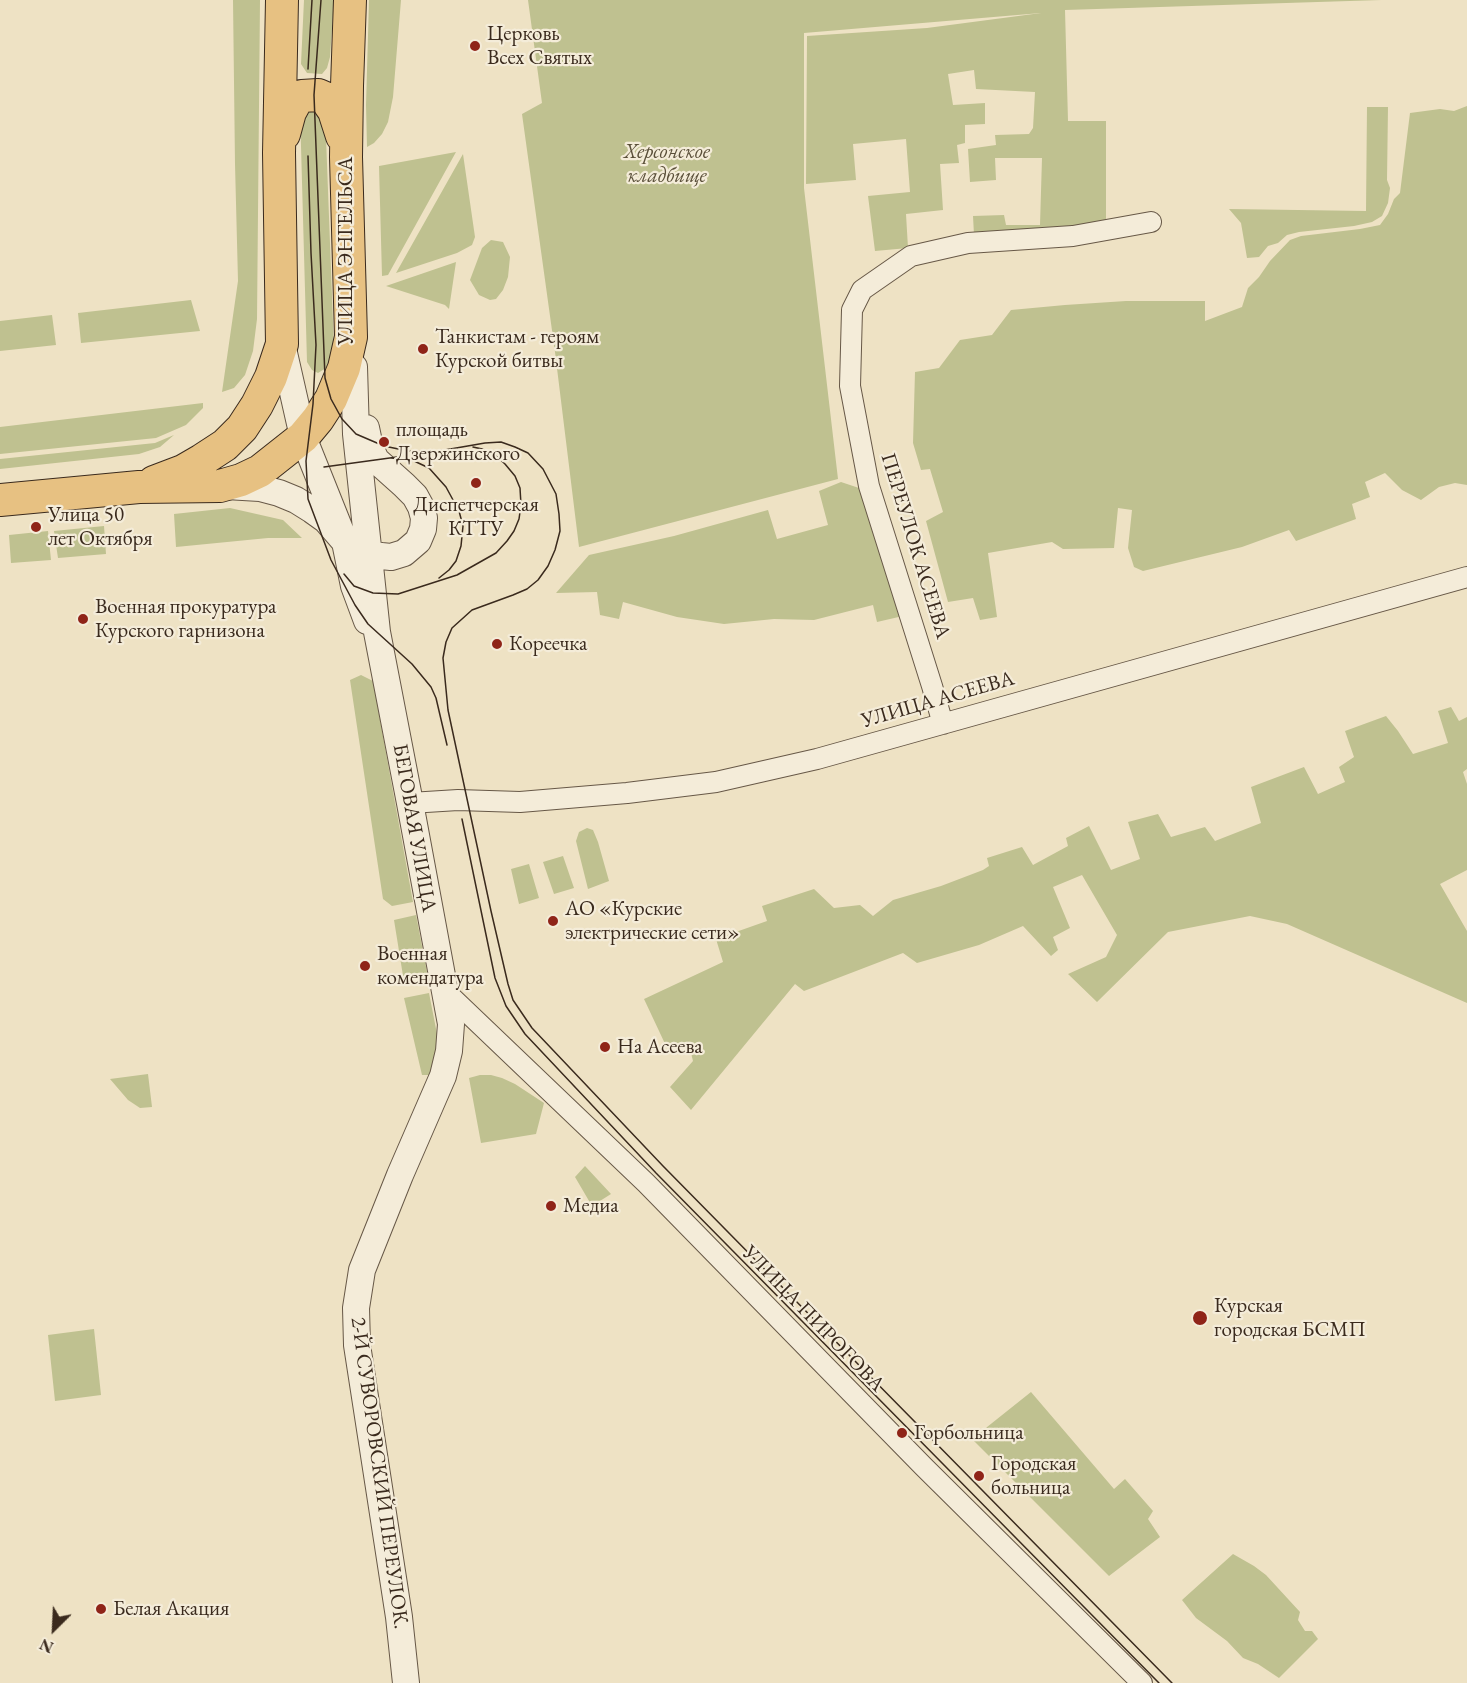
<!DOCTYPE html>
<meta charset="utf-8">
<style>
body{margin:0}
#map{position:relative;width:1467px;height:1683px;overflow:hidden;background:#eee2c4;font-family:"EB Garamond",serif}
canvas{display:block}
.north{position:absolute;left:24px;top:1599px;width:60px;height:60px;-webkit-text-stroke:4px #f4ecd9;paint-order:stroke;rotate:204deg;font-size:16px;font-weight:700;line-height:24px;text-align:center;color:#3a2a1d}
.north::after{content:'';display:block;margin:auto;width:21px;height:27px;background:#3a2a1d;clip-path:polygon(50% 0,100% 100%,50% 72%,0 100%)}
</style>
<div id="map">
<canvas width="1467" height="1683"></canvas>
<div class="north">N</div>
</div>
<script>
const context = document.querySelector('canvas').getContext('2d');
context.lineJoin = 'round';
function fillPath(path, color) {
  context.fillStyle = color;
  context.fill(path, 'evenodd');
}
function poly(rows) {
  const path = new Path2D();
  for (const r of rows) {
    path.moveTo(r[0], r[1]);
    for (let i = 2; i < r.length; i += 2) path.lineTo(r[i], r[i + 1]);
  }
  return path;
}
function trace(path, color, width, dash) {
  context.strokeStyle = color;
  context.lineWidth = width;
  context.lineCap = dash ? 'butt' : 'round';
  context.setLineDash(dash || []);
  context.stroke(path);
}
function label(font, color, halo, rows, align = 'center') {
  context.font = font + ' "EB Garamond",serif';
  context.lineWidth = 4.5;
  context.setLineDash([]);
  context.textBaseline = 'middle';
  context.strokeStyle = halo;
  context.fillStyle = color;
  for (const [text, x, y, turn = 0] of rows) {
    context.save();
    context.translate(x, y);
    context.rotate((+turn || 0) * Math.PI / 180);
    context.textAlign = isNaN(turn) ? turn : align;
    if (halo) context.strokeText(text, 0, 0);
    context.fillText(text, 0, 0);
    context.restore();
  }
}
fillPath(poly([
 [233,0,260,0,257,319,253,351,245,375,234,388,222,392,238,281,235,164],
 [304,0,334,0,330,57,327,68,322,74,307,73,301,64],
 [369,0,401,0,393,97,388,122,382,134,374,143,367,147,366,105],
 [528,0,1381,0,1065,10,1068,121,1106,121,1106,223,1056,231,974,235,973,216,1004,215,1006,225,1040,225,1042,158,995,158,996,180,970,182,968,149,996,145,995,135,1029,134,1033,128,1035,92,976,89,974,70,948,74,953,105,985,103,985,124,965,125,965,143,957,145,959,163,940,164,943,210,906,214,908,248,875,251,868,196,910,192,906,139,853,144,856,180,806,184,807,36,927,28,1041,13,804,33,804,188,838,479,579,547,555,352,522,114,542,103],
 [1467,106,1467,485,1455,483,1439,487,1421,500,1402,490,1385,473,1365,482,1370,497,1352,504,1356,519,1296,541,1289,530,1242,547,1143,571,1134,567,1128,548,1132,510,1118,508,1114,548,1063,549,1052,542,988,553,997,617,980,620,973,598,948,602,926,521,943,512,930,469,921,470,913,443,915,372,939,368,960,340,992,335,1011,310,1065,305,1126,301,1205,301,1205,321,1242,307,1248,288,1259,277,1270,261,1290,240,1301,236,1360,229,1380,225,1388,214,1394,199,1400,193,1410,113,1440,109,1454,111],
 [1367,107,1388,107,1387,180,1390,188,1388,203,1382,216,1372,222,1354,226,1299,232,1287,235,1278,243,1268,246,1259,257,1247,258,1241,223,1229,209,1366,211],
 [300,110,325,111,334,349,326,368,318,373,312,370,307,362],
 [456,152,388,275,382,276,379,166],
 [463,154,475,237,472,245,457,253,396,273],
 [491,240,503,242,510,257,508,277,503,290,496,299,490,300,479,295,470,280,482,248],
 [456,262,449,309,445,305,386,286],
 [191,300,200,331,81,343,78,313],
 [52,315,56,345,0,351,0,321],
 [203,403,203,408,186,425,156,438,0,454,0,427],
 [174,435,160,447,139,454,0,469,0,459,155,443],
 [841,482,865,490,903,616,877,622,873,605,814,620,774,619,724,624,677,617,623,602,619,619,600,615,597,592,556,593,589,555,674,536,768,510,777,539,828,525,819,491],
 [230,508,283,520,302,538,268,538,176,547,174,514],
 [104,526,106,554,58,558,54,531],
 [48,531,51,560,11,563,9,535],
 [361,675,373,681,413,902,392,906,383,899,350,680],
 [1451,707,1459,721,1467,717,1467,769,1463,772,1467,784,1467,870,1440,884,1467,931,1467,1003,1287,924,1250,916,1168,932,1097,1002,1068,974,1106,957,1117,935,1082,875,1053,887,1070,928,1053,937,1058,950,1051,956,1023,926,979,945,917,963,903,953,804,991,795,984,691,1110,670,1087,693,1061,690,1049,667,1048,644,999,723,962,716,939,767,921,762,906,814,889,834,908,860,905,873,916,893,900,941,886,983,870,989,866,987,858,1022,847,1033,865,1068,846,1066,838,1089,826,1111,870,1140,859,1128,822,1158,814,1171,837,1205,827,1215,841,1261,823,1251,787,1304,767,1318,794,1345,782,1339,767,1354,757,1345,731,1386,716,1398,731,1413,754,1448,743,1438,711],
 [587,828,593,830,598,842,609,881,588,889,576,841,579,832],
 [563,856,574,888,554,894,543,862],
 [529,864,539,898,519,904,511,869],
 [416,915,428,977,404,982,394,920],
 [429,993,438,1039,432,1075,422,1075,404,998],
 [148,1074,152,1107,140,1108,128,1100,110,1079],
 [480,1075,491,1075,502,1078,515,1084,544,1103,536,1134,481,1143,469,1078],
 [585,1166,611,1194,592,1206,575,1177],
 [94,1329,101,1395,55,1401,48,1335],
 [1031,1392,1114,1489,1125,1479,1153,1511,1148,1519,1160,1537,1109,1576,972,1439],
 [1233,1554,1254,1566,1266,1575,1300,1612,1298,1620,1305,1631,1312,1631,1318,1639,1279,1678,1258,1664,1243,1658,1227,1641,1196,1618,1182,1600]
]), '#bfc190');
const minor = poly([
 [943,724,932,686,869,486,850,386,852,310,862,290,911,256,968,243,1073,236,1151,222],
 [410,803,458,800,520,802,627,793,716,782,817,759,1467,577],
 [446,992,646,1183,924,1467,1142,1683]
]);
const tertiary = poly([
 [282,344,303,437,345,542,354,586,367,621],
 [354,367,356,434,377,632,410,803,451,1024,449,1051,443,1076,400,1175,362,1270,356,1308,357,1345,399,1617,406,1683],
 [226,486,260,488,279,493,296,500,312,510,326,520,345,542,369,553,381,556,391,557,404,553,418,541,423,529,424,518,421,507,415,496,404,485,376,460,370,447,366,428]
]);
const primary = poly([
 [284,134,290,112,296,101,302,96,318,95,325,98,334,111,342,136],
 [154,482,183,471,202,460,225,445,242,428,257,405,271,377,282,344,279,153,282,0],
 [0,500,139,487,220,486,241,480,260,471,303,437,318,419,331,399,344,368,351,337,346,157,347,86,350,0]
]);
trace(minor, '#675847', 22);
trace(tertiary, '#675847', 28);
trace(primary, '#3a2a1d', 34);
trace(minor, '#f4ecd9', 20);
trace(tertiary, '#f4ecd9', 26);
trace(primary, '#e7c182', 32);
trace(poly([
 [321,0,314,95,325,378,331,399,342,419,356,434,384,446,408,451,433,452,485,443,501,442,515,447,528,453,543,469,556,494,559,514,560,531,555,550,548,566,538,580,527,589,513,595,472,610,452,628,446,642,443,658,448,710,491,911,508,984,513,1000,532,1028,663,1166,1172,1683],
 [308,69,312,0],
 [308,156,311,253,316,345,313,404,306,461,308,499,331,560,355,605,368,624,412,664,431,687,436,698,447,745],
 [391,458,412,460,429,468,446,487,459,511,463,526,461,546,456,561,449,570,439,578],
 [324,467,397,457],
 [344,574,354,586,373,593,398,594,457,575,496,553,507,541,514,531,519,519,521,505,520,488,515,476,505,464,495,455,482,449,473,447],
 [462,819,495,978,506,1006,525,1034,656,1173,1159,1683]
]), '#3a2a1d', 1.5);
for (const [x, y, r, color] of [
 [475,46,6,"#8f2418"],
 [423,349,6,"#8f2418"],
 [384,442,6,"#8f2418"],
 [476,483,6,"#8f2418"],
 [36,527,6,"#8f2418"],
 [83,619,6,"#8f2418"],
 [497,644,6,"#8f2418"],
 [553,921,6,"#8f2418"],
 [365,966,6,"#8f2418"],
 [605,1047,6,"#8f2418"],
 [551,1206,6,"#8f2418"],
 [1200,1318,8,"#8f2418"],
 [902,1433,6,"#8f2418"],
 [979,1476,6,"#8f2418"],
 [101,1609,6,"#8f2418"]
]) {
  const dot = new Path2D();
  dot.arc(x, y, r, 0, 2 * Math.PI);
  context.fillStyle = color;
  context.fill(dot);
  trace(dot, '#f4ecd9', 2);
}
label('21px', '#3a2a1d', '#f4ecd9', [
 ["Церковь",487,34],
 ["Всех Святых",487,58],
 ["Танкистам - героям",435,337],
 ["Курской битвы",435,361],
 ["площадь",396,430],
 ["Дзержинского",396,454],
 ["Диспетчерская",476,505,"center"],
 ["КТТУ",476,529,"center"],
 ["Улица 50",48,515],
 ["лет Октября",48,539],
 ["Военная прокуратура",95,607],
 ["Курского гарнизона",95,631],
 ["Кореечка",509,644],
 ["АО «Курские",565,909],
 ["электрические сети»",565,933],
 ["Военная",377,954],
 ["комендатура",377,978],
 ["На Асеева",617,1047],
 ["Медиа",563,1206],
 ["Курская",1214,1306],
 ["городская БСМП",1214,1330],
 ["Горбольница",914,1433],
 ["Городская",991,1464],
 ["больница",991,1488],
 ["Белая Акация",113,1609]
], 'left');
label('italic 21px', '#5b503a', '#f4ecd9', [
 ["Херсонское",667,152],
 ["кладбище",667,176]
]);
label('21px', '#3a2a1d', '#f4ecd9', [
 ["УЛИЦА ЭНГЕЛЬСА",346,251,-90],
 ["ПЕРЕУЛОК АСЕЕВА",915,546,73],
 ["УЛИЦА АСЕЕВА",938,700,-16],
 ["БЕГОВАЯ УЛИЦА",414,828,80],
 ["УЛИЦА ПИРОГОВА",813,1319,46],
 ["2-Й СУВОРОВСКИЙ ПЕРЕУЛОК.",379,1473,82]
]);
</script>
